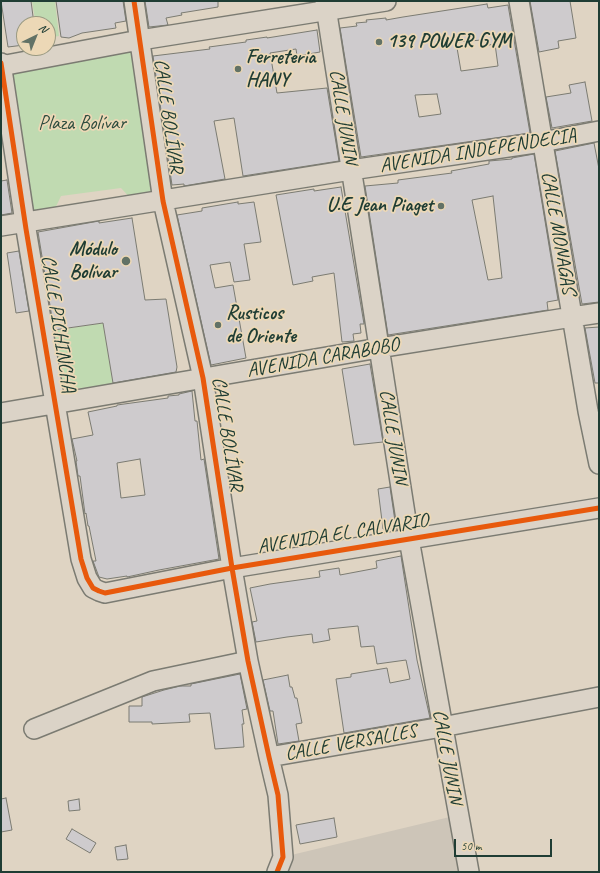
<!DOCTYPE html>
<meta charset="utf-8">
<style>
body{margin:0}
#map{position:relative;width:600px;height:873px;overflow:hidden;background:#dfd4c3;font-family:Caveat,sans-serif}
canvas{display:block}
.frame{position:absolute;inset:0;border:2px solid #1f3d34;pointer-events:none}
.north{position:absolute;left:16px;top:16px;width:40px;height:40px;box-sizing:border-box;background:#ecd8b6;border:1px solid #9a9a82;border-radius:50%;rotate:43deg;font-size:11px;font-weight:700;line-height:16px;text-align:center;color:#1f3d34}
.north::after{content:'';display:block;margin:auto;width:14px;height:18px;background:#627266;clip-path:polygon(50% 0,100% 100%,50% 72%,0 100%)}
.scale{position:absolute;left:454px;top:839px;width:98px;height:18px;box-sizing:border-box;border:2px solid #1f3d34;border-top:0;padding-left:5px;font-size:12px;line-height:14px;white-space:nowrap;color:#1f3d34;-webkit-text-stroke:3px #ecd8b6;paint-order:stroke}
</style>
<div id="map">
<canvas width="600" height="873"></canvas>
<div class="frame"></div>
<div class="north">N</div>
<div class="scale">50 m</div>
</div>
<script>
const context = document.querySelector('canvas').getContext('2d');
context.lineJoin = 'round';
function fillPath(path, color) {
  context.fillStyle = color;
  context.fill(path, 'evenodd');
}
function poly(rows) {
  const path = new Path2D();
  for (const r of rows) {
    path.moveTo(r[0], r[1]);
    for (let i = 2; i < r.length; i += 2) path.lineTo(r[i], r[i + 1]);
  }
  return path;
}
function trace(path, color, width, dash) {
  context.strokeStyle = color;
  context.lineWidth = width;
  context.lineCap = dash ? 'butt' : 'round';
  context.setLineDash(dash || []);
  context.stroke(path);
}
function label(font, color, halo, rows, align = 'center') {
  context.font = font + ' Caveat,sans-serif';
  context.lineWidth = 3.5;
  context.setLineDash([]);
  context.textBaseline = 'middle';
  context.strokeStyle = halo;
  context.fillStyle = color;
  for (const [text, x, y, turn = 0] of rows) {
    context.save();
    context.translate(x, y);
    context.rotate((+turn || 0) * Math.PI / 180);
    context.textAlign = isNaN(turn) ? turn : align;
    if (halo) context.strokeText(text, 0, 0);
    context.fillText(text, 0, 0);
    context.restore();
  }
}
fillPath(poly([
 [458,815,469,872,277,872,283,857]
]), '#cdc5b8');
fillPath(poly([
 [32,1,55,1,59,36,48,38,48,24,46,24,46,18,35,20],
 [139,48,156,199,134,202,121,188,61,196,52,215,32,218,6,71],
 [103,323,113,384,66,390,62,386,52,331]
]), '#c0dab1');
const building = poly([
 [1,1,31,1,34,24,24,24,24,45,8,47,1,1],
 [56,1,123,1,126,21,115,23,116,28,82,33,69,38,61,37,56,1],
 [145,1,218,1,218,7,181,13,182,15,166,18,168,25,149,27,145,1],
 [530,1,570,1,576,38,558,41,559,48,539,52,530,1],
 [487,4,488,8,508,5,530,133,361,157,340,28,357,26,356,23,367,22,366,20,386,18,386,20,403,17,487,4],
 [482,40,483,46,495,44,498,66,461,71,456,42,482,40],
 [437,94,441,114,419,117,415,95,437,94],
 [317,30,320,52,297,56,296,49,270,53,277,93,327,88,339,161,243,176,234,118,214,121,225,179,184,186,184,184,172,185,153,56,210,49,209,47,246,42,246,40,267,37,267,38,317,30],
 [585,82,592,121,552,128,546,97,571,93,569,85,585,82],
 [594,143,599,169,599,302,582,304,555,151,594,143],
 [534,154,558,300,547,302,548,310,388,335,365,186,398,183,398,180,452,173,451,171,489,164,489,161,512,159,512,158,534,154],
 [493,196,502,278,488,280,472,200,493,196],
 [7,180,12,213,1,215,1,181,7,180],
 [341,187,364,324,360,324,361,333,353,334,354,341,342,342,334,273,312,277,313,281,293,285,276,195,314,189,314,191,341,187],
 [238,202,238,204,254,202,261,242,244,244,250,280,234,282,230,262,210,265,215,288,233,285,246,358,211,365,177,215,202,211,202,208,238,202],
 [132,218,145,300,166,299,177,367,176,372,113,383,103,323,54,330,38,232,99,221,99,223,132,218],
 [19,251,29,311,16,313,7,253,19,251],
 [599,327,599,383,595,383,585,328,599,327],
 [370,364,383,442,354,445,342,369,370,364],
 [192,391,195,421,197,421,201,460,204,459,219,559,159,570,127,577,127,576,107,579,99,577,93,561,96,561,89,526,88,526,86,513,85,514,80,476,78,476,76,461,77,461,72,439,93,435,88,412,117,406,117,405,168,398,168,396,179,395,179,394,192,391],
 [140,459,145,495,121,498,117,463,140,459],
 [390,487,396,528,383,529,378,489,390,487],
 [401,556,417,660,430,718,344,733,336,679,351,677,351,674,387,668,390,683,410,679,406,660,377,664,374,646,361,647,358,626,328,629,330,640,313,643,312,634,287,637,256,642,252,622,257,621,250,588,270,584,320,577,319,571,339,568,340,575,377,568,376,561,401,556],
 [240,674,247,709,242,710,244,724,242,724,244,747,215,749,210,713,189,714,190,722,152,724,152,722,129,722,129,706,142,706,142,697,164,690,180,686,191,686,191,684,240,674],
 [288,675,290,687,292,687,295,698,297,698,302,723,296,724,299,741,278,744,273,711,270,711,263,680,288,675],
 [6,798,12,830,1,832,1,799,6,798],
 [79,799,80,810,69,811,68,801,79,799],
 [334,818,337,837,300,844,296,825,334,818],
 [72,829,96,843,90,853,66,839,72,829],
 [126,845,128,859,117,860,115,847,126,845]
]);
fillPath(building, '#cecbcd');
trace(building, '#7b7b72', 1);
const minor = poly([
 [134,1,163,201,203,378,232,568,248,661,269,757,278,795,283,857,277,872],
 [325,1,409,539,469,872],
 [519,1,588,411,599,464],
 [1,63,26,229,81,559,87,578,93,588,99,591,105,593,232,568,599,508],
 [1,66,134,41,386,1],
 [1,226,351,170,542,142,599,131],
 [1,413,379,348,572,317,599,313],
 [34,729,153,681,248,661],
 [269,757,442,727,599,697]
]);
trace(minor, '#7b7b72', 22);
trace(minor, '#dbd3c7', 19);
trace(poly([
 [134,1,163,201,203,378,232,568,248,661,269,757,278,795,283,857,277,872],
 [1,63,26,229,81,559,87,578,93,588,99,591,105,593,232,568,599,508]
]), '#e8590c', 5);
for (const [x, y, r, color] of [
 [379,42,4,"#627266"],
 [238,69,4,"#627266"],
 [441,206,4,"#627266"],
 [126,261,5,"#627266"],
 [218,325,4,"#627266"]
]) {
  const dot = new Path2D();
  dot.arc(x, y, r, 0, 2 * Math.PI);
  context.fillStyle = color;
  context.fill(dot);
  trace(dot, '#ecd8b6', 1.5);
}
label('bold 20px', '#1f3d34', '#ecd8b6', [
 ["139 POWER GYM",387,42],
 ["Ferreteria",246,58],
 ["HANY",246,81],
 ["U.E Jean Piaget",433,206,"right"],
 ["Módulo",117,250,"right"],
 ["Bolívar",117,273,"right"],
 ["Rusticos",226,314],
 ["de Oriente",226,337]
], 'left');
label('20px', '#1f3d34', '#ecd8b6', [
 ["CALLE BOLÍVAR",168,116,82],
 ["CALLE JUNIN",343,117,81],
 ["AVENIDA INDEPENDECIA",478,151,-9],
 ["CALLE MONAGAS",558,233,80],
 ["CALLE PICHINCHA",58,324,81],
 ["AVENIDA CARABOBO",323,358,-10],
 ["CALLE BOLÍVAR",227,434,81],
 ["CALLE JUNIN",393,437,81],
 ["AVENIDA EL CALVARIO",343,534,-9],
 ["CALLE VERSALLES",351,743,-10],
 ["CALLE JUNIN",447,757,80]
]);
label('20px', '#2d4d3f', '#ecd8b6', [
 ["Plaza Bolívar",82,124]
]);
</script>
